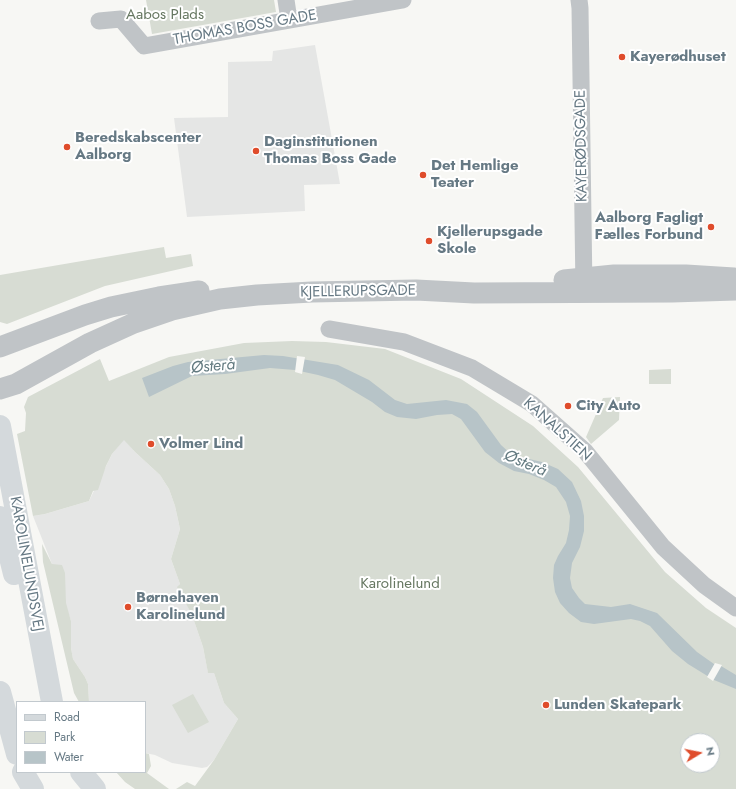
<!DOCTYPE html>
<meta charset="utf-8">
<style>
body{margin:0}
#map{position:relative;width:736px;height:789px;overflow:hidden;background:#f7f7f4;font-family:Jost,sans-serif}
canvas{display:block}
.legend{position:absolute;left:16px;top:701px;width:130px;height:72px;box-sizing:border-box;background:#fff;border:1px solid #c2c9ce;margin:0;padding:5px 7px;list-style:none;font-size:12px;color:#667984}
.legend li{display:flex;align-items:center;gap:8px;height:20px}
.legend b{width:20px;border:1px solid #c2c9ce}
.north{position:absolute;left:680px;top:733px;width:40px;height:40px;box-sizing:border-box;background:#fff;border:1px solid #c2c9ce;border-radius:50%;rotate:80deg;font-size:11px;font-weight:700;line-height:16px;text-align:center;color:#667984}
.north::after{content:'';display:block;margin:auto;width:14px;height:18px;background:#df4c2b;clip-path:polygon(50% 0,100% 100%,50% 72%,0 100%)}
</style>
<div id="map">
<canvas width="736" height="789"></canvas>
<ul class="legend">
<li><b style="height:5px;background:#d4d9dc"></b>Road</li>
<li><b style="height:11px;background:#d7dcd3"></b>Park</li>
<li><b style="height:11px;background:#b7c4c8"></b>Water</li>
</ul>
<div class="north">N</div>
</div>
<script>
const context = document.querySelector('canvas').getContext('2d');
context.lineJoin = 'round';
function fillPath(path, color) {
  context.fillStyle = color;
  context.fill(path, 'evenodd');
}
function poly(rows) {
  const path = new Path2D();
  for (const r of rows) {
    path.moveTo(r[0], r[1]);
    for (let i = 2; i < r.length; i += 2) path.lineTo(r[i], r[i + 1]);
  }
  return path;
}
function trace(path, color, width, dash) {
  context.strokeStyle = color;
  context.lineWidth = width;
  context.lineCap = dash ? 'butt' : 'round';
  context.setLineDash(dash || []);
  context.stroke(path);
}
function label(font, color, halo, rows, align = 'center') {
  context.font = font + ' Jost,sans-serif';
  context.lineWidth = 4;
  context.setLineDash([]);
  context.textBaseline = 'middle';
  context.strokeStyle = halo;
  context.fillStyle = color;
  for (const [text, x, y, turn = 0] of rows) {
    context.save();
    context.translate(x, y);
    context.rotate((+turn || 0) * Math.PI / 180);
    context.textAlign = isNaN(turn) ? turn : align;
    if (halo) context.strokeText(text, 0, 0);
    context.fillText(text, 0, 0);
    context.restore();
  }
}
fillPath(poly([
 [315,45,340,184,304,185,305,211,187,217,174,118,228,117,228,62,272,61,273,51],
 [124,439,135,452,160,475,169,489,175,506,180,529,171,559,180,584,178,587,192,615,203,647,208,672,214,673,224,703,238,719,214,760,207,767,202,768,172,763,155,755,145,753,145,702,89,702,88,684,85,677,73,659,71,648,71,621,52,564,33,516,45,514,89,501,112,454]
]), '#e5e6e5');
fillPath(poly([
 [146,0,274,0,276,12,152,34],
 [164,247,166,258,191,254,193,266,105,286,7,324,0,322,0,275],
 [292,341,326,342,385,349,461,379,533,426,578,467,665,572,706,608,736,628,736,789,176,789,187,782,195,786,214,760,238,719,224,703,214,673,208,673,203,647,192,615,177,587,180,584,171,559,180,529,175,506,169,489,160,475,135,452,124,440,112,454,106,466,98,490,93,491,89,501,45,514,33,516,17,434,25,431,26,413,24,407,28,397,100,359,109,381,169,357,244,343],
 [688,741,712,741,712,765,688,765],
 [671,369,671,384,649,384,649,370],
 [620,397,619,420,591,444,586,437,603,398],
 [42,544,52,564,62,565,65,573,66,603,71,621,71,648,73,659,85,677,88,684,89,702,79,702,74,693,43,562],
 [193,694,209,722,188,733,172,705],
 [145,753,149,754,151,766,147,773,169,789,135,789,125,782,116,772,145,772]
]), '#d7dcd3');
fillPath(poly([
 [264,355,283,356,338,365,369,380,395,400,407,404,446,400,467,404,477,412,501,445,512,455,542,462,558,469,572,482,581,501,584,516,584,531,580,547,572,563,570,578,572,588,579,598,585,604,611,607,630,604,657,613,697,652,714,664,721,666,736,675,736,689,714,680,688,664,672,651,650,626,640,621,631,619,594,624,581,622,569,613,560,603,555,592,553,578,554,565,558,556,566,543,569,530,570,516,566,502,556,487,544,480,529,474,514,471,499,463,485,452,461,419,452,414,437,415,416,419,397,417,385,412,372,402,335,380,318,375,295,370,270,368,225,374,192,376,149,397,142,378,173,366,188,362]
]), '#b7c4c8');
fillPath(poly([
 [297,356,305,357,302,374,295,372],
 [715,663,722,665,713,681,707,677]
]), '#f7f7f4');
trace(poly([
 [286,0,289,20],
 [579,0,580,8,584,290],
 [99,21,121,19,144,46,403,0],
 [329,329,404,342,472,368,532,404,585,451,663,547,704,585,736,608]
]), '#c0c4c7', 17);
trace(poly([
 [564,280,614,275,686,275,734,278],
 [0,347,85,315,111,307,159,297,199,291],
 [0,389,16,384,90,343,134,323,172,310,220,299,257,295,312,292,416,290,474,293,672,292,736,290]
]), '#c0c4c7', 21);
trace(poly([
 [0,426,52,702],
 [0,517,14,574],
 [0,692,17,754],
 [23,772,33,789],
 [81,772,95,789]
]), '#d4d9dc', 22);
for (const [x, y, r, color] of [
 [622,57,4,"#df4c2b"],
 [67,147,4,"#df4c2b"],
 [256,151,4,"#df4c2b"],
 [423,175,4,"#df4c2b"],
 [711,227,4,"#df4c2b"],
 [429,241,4,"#df4c2b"],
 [568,406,4,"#df4c2b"],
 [151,444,4,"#df4c2b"],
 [128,607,4,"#df4c2b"],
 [546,705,4,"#df4c2b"]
]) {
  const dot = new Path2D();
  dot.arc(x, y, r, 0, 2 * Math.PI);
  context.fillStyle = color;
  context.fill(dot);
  trace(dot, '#fff', 1.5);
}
label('15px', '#667761', '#fff', [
 ["Aabos Plads",165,15],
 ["Karolinelund",400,584]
]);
label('15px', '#667984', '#fff', [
 ["THOMAS BOSS GADE",245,28,-10],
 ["KAYERØDSGADE",582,146,-91],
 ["KJELLERUPSGADE",358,292,-1],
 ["KANALSTIEN",557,430,42],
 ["KAROLINELUNDSVEJ",26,564,80]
]);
label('bold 15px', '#667984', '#fff', [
 ["Kayerødhuset",630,57],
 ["Beredskabscenter",75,138],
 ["Aalborg",75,155],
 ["Daginstitutionen",264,142],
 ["Thomas Boss Gade",264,159],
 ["Det Hemlige",431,166],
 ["Teater",431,183],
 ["Aalborg Fagligt",703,218,"right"],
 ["Fælles Forbund",703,235,"right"],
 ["Kjellerupsgade",437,232],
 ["Skole",437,249],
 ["City Auto",576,406],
 ["Volmer Lind",159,444],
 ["Børnehaven",136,598],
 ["Karolinelund",136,615],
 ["Lunden Skatepark",554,705]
], 'left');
label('italic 16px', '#637a80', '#fff', [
 ["Østerå",213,367,-5],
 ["Østerå",525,464,23]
]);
</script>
